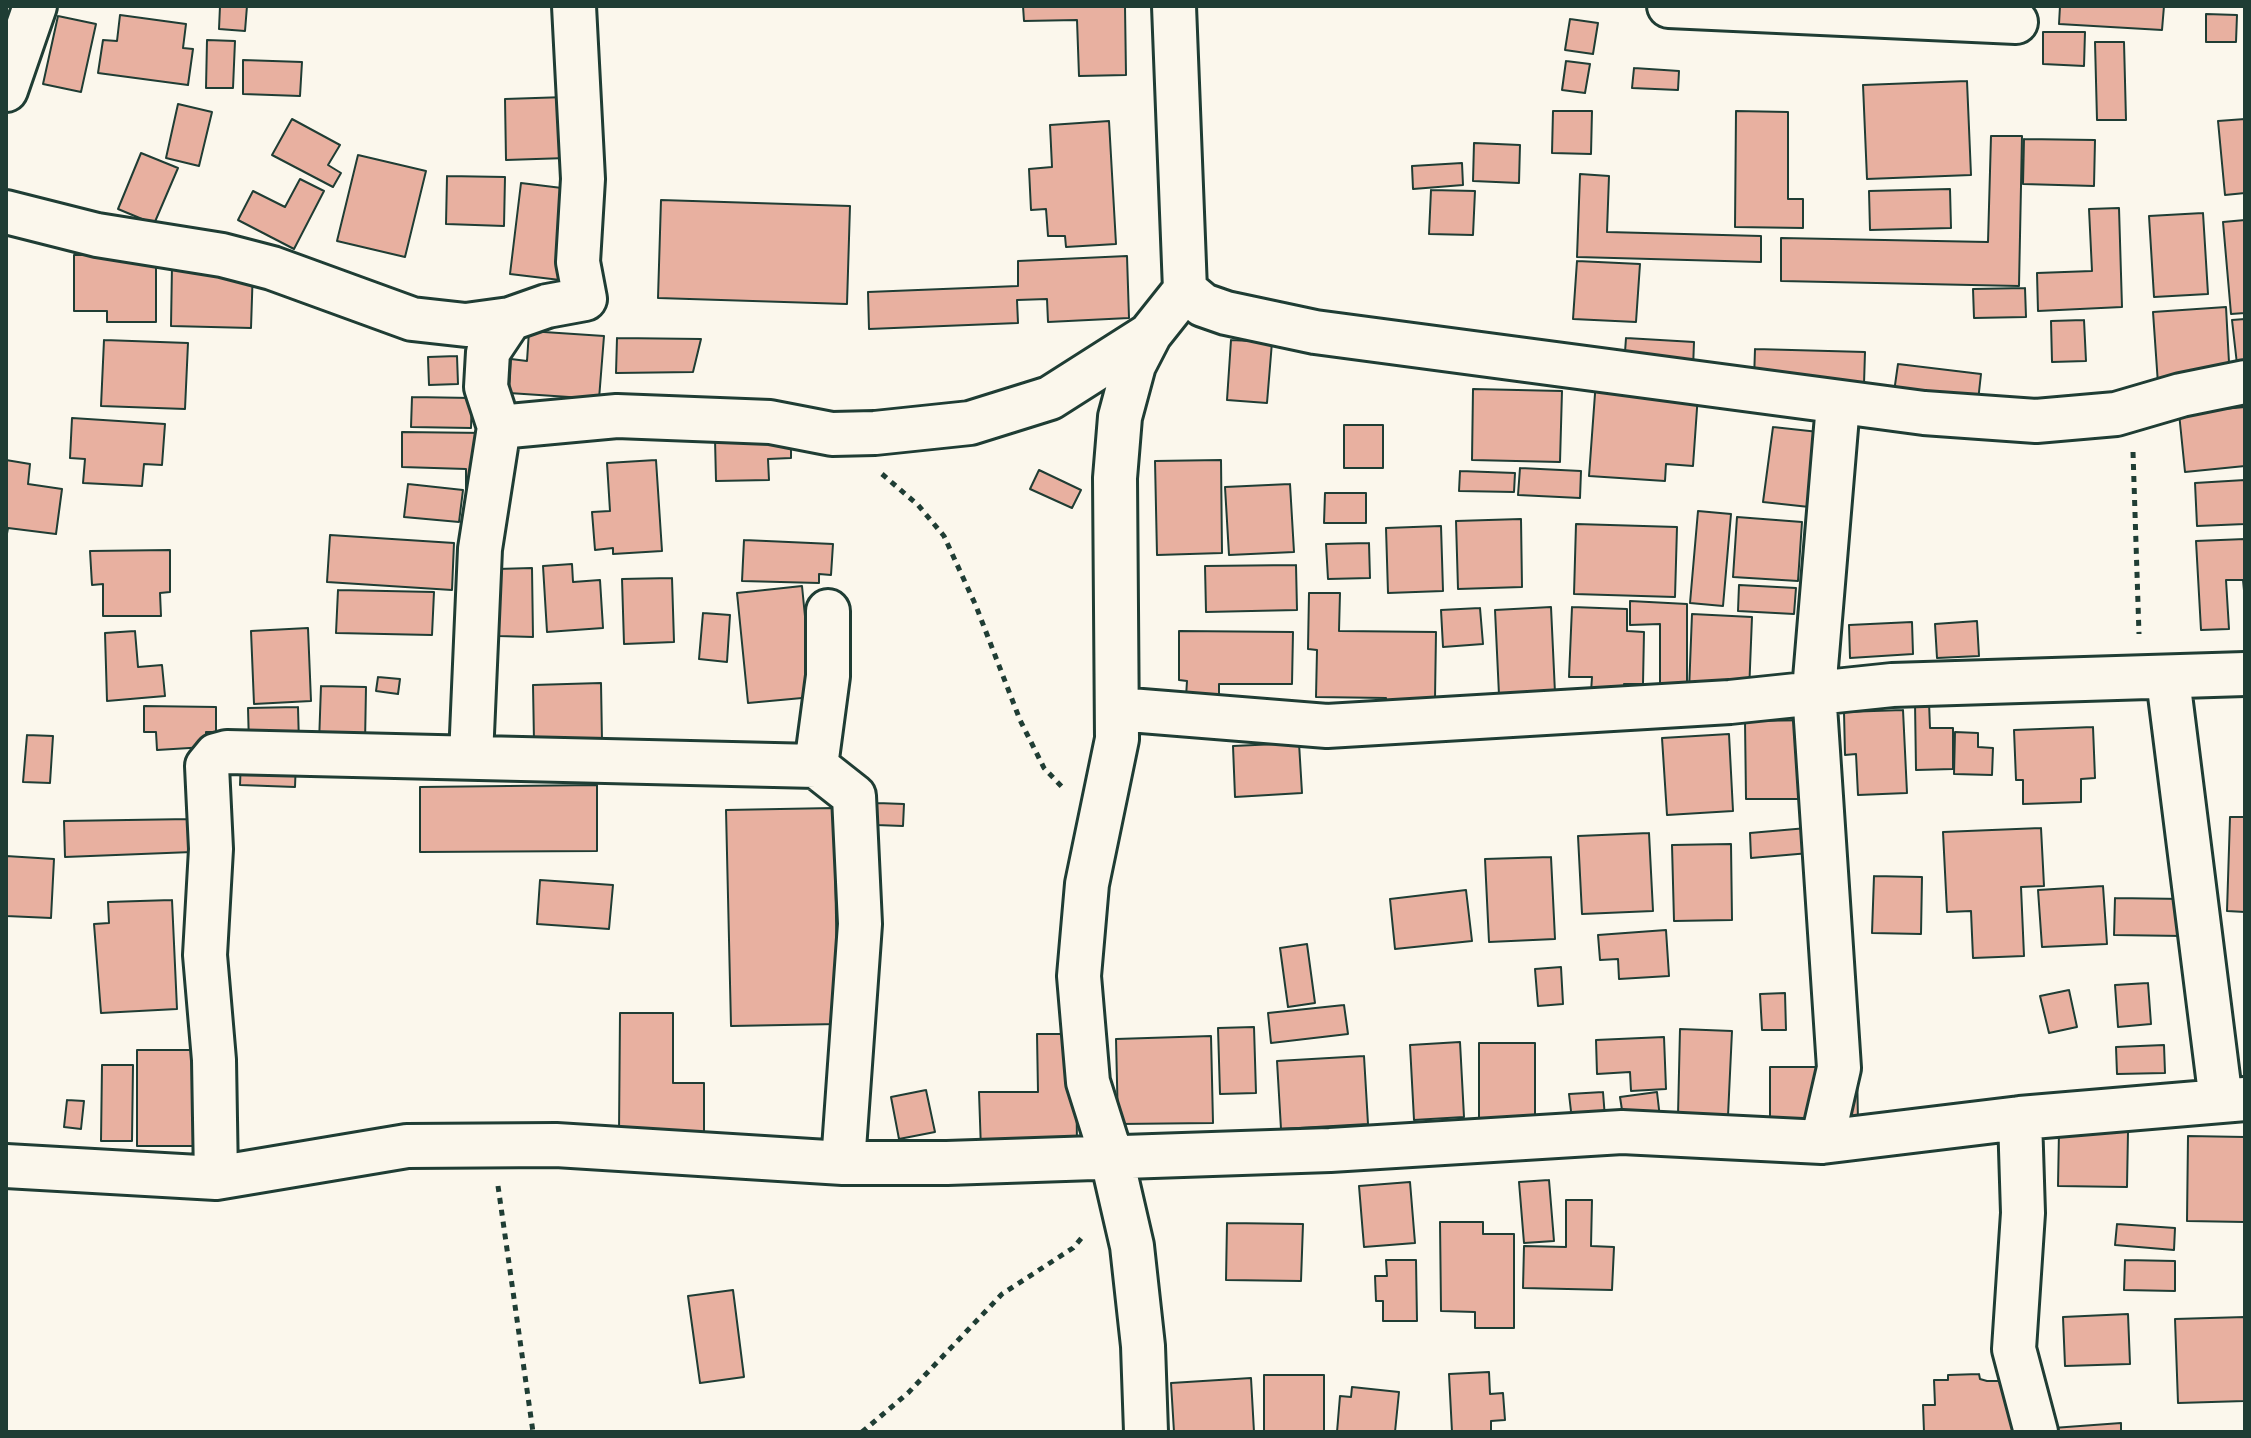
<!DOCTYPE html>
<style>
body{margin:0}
#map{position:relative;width:2251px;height:1438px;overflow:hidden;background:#fbf7ec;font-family:"Playpen Sans",sans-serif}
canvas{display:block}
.frame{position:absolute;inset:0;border:8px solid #1f3d34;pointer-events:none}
</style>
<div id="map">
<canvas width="2251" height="1438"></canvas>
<div class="frame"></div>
</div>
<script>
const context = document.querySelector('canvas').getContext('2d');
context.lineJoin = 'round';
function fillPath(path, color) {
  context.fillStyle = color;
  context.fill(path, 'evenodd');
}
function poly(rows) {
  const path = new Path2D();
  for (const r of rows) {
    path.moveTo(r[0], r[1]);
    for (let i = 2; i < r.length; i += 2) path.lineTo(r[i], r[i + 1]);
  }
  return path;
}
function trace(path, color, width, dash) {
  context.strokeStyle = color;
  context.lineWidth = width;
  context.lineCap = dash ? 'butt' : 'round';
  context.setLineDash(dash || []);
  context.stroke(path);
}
const building = poly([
 [220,6,247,6,245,31,219,29,220,6],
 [1023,6,1125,6,1126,75,1079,76,1077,20,1024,21,1023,6],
 [2060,6,2164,6,2162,30,2059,24,2060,6],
 [2206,14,2237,15,2236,42,2206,42,2206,14],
 [120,15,186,24,183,48,193,49,188,85,98,73,103,40,117,41,120,15],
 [58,16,96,24,81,92,43,84,58,16],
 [1570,19,1598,23,1593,54,1565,50,1570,19],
 [2043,32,2085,32,2084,66,2043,64,2043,32],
 [207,40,235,41,233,88,206,88,207,40],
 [2095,42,2124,42,2126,120,2097,120,2095,42],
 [243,60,302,62,300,96,243,94,243,60],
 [1566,61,1590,64,1585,93,1562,90,1566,61],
 [1634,68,1679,71,1678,90,1632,88,1634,68],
 [1967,81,1971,175,1867,179,1863,85,1967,81],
 [566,97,567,158,506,160,505,99,566,97],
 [178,104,212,112,199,166,166,158,178,104],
 [1553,111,1592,111,1591,154,1552,153,1553,111],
 [1736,111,1788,112,1788,199,1803,199,1803,228,1735,227,1736,111],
 [292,119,340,145,328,165,341,173,333,187,272,155,292,119],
 [2245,119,2245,193,2225,195,2218,121,2245,119],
 [1109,121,1116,244,1066,247,1065,236,1048,236,1046,209,1031,210,1029,169,1052,167,1050,125,1109,121],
 [1991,136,2022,136,2019,286,1781,281,1781,238,1988,242,1991,136],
 [2024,139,2095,140,2094,186,2023,184,2024,139],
 [1474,143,1520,145,1519,183,1473,181,1474,143],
 [141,153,178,168,154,224,118,209,141,153],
 [358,155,426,171,405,257,337,241,358,155],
 [1462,163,1463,185,1413,189,1412,166,1462,163],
 [1580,174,1609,176,1607,232,1761,236,1761,262,1577,257,1580,174],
 [447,176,505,177,504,226,446,224,447,176],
 [300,179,324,191,294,249,238,220,253,191,285,207,300,179],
 [521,183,570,189,560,280,510,274,521,183],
 [1950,189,1951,228,1870,230,1869,191,1950,189],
 [1431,190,1475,191,1473,235,1429,234,1431,190],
 [661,200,850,206,847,304,658,298,661,200],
 [2119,208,2122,307,2038,311,2037,273,2092,271,2089,209,2119,208],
 [2203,213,2208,294,2154,297,2149,216,2203,213],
 [2245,220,2245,313,2231,314,2223,222,2245,220],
 [74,255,156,255,156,322,107,322,107,311,74,311,74,255],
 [1127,256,1129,318,1048,322,1047,299,1017,300,1018,323,869,329,868,292,1018,286,1018,261,1127,256],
 [1577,261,1640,264,1636,322,1573,319,1577,261],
 [172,265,253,267,251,328,171,326,172,265],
 [2025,288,2026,317,1974,318,1973,289,2025,288],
 [2226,307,2230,381,2158,384,2153,312,2226,307],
 [2245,319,2245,372,2238,373,2232,320,2245,319],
 [2084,320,2086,361,2052,362,2051,321,2084,320],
 [529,331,604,336,599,399,509,393,511,359,527,361,529,331],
 [617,338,701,339,693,372,616,373,617,338],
 [1626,338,1694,342,1693,369,1624,366,1626,338],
 [104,340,188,343,185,409,101,406,104,340],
 [1231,340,1272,342,1267,403,1227,400,1231,340],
 [1755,349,1865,352,1864,384,1754,380,1755,349],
 [457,356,458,384,429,385,428,357,457,356],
 [1898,364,1981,374,1977,410,1893,399,1898,364],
 [1596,380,1698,394,1693,466,1666,464,1665,481,1589,476,1596,380],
 [1473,389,1562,391,1560,462,1472,460,1473,389],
 [412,397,472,398,471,428,411,427,412,397],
 [2245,407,2245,466,2185,472,2179,413,2245,407],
 [72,418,165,424,162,465,144,464,142,486,83,483,85,459,70,458,72,418],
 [1344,425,1383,425,1383,468,1344,468,1344,425],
 [1773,427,1846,435,1837,510,1763,502,1773,427],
 [402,432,486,433,486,490,466,489,466,469,402,467,402,432],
 [791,438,791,458,768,459,769,480,716,481,715,439,791,438],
 [6,460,30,464,28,484,62,489,56,534,8,528,6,539,6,460],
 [656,460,662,551,613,554,613,548,595,550,592,512,610,511,607,463,656,460],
 [1221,460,1222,553,1157,555,1155,461,1221,460],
 [1520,468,1581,471,1580,498,1518,495,1520,468],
 [1039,470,1081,490,1072,508,1030,489,1039,470],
 [1460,471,1515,473,1514,492,1459,491,1460,471],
 [2245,480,2245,524,2197,526,2195,483,2245,480],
 [408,484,463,490,459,522,404,517,408,484],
 [1290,484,1294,552,1229,555,1225,487,1290,484],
 [1325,493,1366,493,1366,523,1324,523,1325,493],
 [1698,511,1731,514,1723,606,1690,603,1698,511],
 [1737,517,1802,522,1798,581,1733,577,1737,517],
 [1521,519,1522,587,1458,589,1456,521,1521,519],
 [1576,524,1677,527,1675,597,1574,594,1576,524],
 [1441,526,1443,591,1388,593,1386,528,1441,526],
 [330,535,454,543,452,590,327,582,330,535],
 [2245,539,2245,601,2243,580,2226,580,2229,629,2201,630,2196,541,2245,539],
 [744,540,833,544,831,575,819,574,819,583,742,581,744,540],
 [1369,543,1370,578,1328,579,1326,544,1369,543],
 [170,550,170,592,160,593,161,616,103,616,103,584,92,585,90,551,170,550],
 [572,564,573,582,600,580,603,628,547,632,543,566,572,564],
 [1296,565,1297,610,1206,612,1205,566,1296,565],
 [532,568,533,637,498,636,497,569,532,568],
 [672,578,674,642,624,644,622,579,672,578],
 [1739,585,1796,588,1794,614,1738,611,1739,585],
 [802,586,813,697,748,703,737,593,802,586],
 [338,590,434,592,432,635,336,633,338,590],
 [1309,593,1340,593,1339,631,1436,632,1435,699,1386,712,1386,698,1316,697,1317,650,1308,649,1309,593],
 [1630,601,1687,604,1687,688,1660,688,1660,624,1630,625,1630,601],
 [1551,607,1555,693,1499,695,1495,610,1551,607],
 [1572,607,1627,609,1627,631,1644,632,1643,684,1624,684,1624,693,1591,692,1592,677,1569,677,1572,607],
 [1480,608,1483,644,1443,647,1441,610,1480,608],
 [703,613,730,615,727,662,699,659,703,613],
 [1692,614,1752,617,1749,693,1689,691,1692,614],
 [1977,621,1979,656,1937,658,1935,624,1977,621],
 [1912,622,1913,654,1850,658,1849,625,1912,622],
 [308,628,311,701,254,704,251,631,308,628],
 [135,631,138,667,162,665,165,696,107,701,105,633,135,631],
 [1179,631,1293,632,1292,684,1219,684,1219,697,1186,697,1187,681,1179,680,1179,631],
 [378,677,400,679,398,694,376,691,378,677],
 [601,683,602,741,534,742,533,685,601,683],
 [321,686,366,687,365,744,319,743,321,686],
 [1915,702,1929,702,1930,728,1953,728,1953,769,1916,770,1915,702],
 [144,706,216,707,216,732,206,732,206,747,157,750,156,732,144,732,144,706],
 [298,707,299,744,249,745,248,708,298,707],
 [1903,710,1907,793,1858,795,1856,754,1845,755,1844,712,1903,710],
 [1819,720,1820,799,1746,799,1745,721,1819,720],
 [2093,727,2095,778,2081,779,2081,802,2023,804,2023,780,2016,780,2014,730,2093,727],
 [1955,732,1978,733,1978,747,1993,748,1992,775,1954,774,1955,732],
 [1729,734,1733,811,1667,815,1662,738,1729,734],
 [27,735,53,736,50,783,23,782,27,735],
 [1299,743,1302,793,1235,797,1233,746,1299,743],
 [241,758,296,760,295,787,240,785,241,758],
 [597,785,597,851,420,852,420,787,597,785],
 [877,803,904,804,903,826,876,825,877,803],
 [834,808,838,1024,731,1026,726,810,834,808],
 [2230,817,2245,817,2245,912,2227,911,2230,817],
 [191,819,192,852,65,857,64,821,191,819],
 [1830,826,1833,851,1751,858,1750,833,1830,826],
 [2041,828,2044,886,2021,887,2024,956,1973,958,1971,911,1947,912,1943,832,2041,828],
 [1649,833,1653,911,1582,914,1578,836,1649,833],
 [1731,844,1732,920,1674,921,1672,845,1731,844],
 [6,856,54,859,51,918,6,916,6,856],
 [1551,857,1555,939,1489,942,1485,859,1551,857],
 [1874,876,1922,877,1921,934,1872,933,1874,876],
 [540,880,613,885,609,929,537,924,540,880],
 [2103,886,2107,944,2042,947,2038,890,2103,886],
 [1466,890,1472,941,1395,949,1390,899,1466,890],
 [2115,898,2184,899,2183,936,2114,935,2115,898],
 [172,900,177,1009,101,1013,94,924,109,923,108,902,172,900],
 [1666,930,1669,976,1619,979,1618,959,1600,960,1598,935,1666,930],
 [1307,944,1315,1003,1288,1007,1280,948,1307,944],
 [1561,967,1563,1004,1538,1006,1535,969,1561,967],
 [2148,983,2151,1024,2118,1027,2115,985,2148,983],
 [2069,990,2077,1027,2049,1033,2040,996,2069,990],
 [1785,993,1786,1030,1762,1030,1760,994,1785,993],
 [1344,1005,1348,1034,1271,1043,1268,1013,1344,1005],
 [620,1013,673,1013,673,1083,704,1083,704,1134,619,1134,620,1013],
 [1254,1027,1256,1093,1220,1094,1218,1028,1254,1027],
 [1680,1029,1732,1031,1728,1116,1678,1115,1680,1029],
 [1037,1034,1076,1034,1077,1149,981,1150,979,1092,1038,1092,1037,1034],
 [1211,1036,1213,1123,1118,1124,1116,1039,1211,1036],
 [1664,1037,1666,1089,1631,1091,1630,1072,1597,1074,1596,1040,1664,1037],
 [1460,1042,1464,1117,1414,1120,1410,1045,1460,1042],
 [1479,1043,1535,1043,1535,1118,1479,1118,1479,1043],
 [2164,1045,2165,1073,2117,1074,2116,1047,2164,1045],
 [137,1050,194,1050,194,1146,137,1146,137,1050],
 [1364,1056,1368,1124,1281,1129,1277,1061,1364,1056],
 [102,1065,133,1065,132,1141,101,1141,102,1065],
 [1770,1067,1857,1067,1858,1122,1770,1123,1770,1067],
 [926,1090,935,1132,899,1139,891,1097,926,1090],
 [1603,1092,1605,1118,1572,1120,1569,1094,1603,1092],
 [1657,1092,1660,1118,1624,1123,1620,1097,1657,1092],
 [67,1100,84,1101,81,1129,64,1127,67,1100],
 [2059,1131,2128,1132,2127,1187,2058,1186,2059,1131],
 [2188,1136,2245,1137,2245,1222,2187,1221,2188,1136],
 [1549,1180,1554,1241,1524,1243,1519,1182,1549,1180],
 [1410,1182,1415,1243,1364,1247,1359,1186,1410,1182],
 [1566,1200,1592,1200,1591,1246,1614,1247,1612,1290,1523,1288,1524,1246,1566,1247,1566,1200],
 [1440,1222,1483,1222,1483,1234,1514,1234,1514,1328,1475,1328,1475,1312,1441,1311,1440,1222],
 [1227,1223,1303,1224,1301,1281,1226,1280,1227,1223],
 [2117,1224,2175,1228,2174,1250,2115,1245,2117,1224],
 [1386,1260,1416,1260,1417,1321,1383,1321,1383,1301,1376,1301,1375,1276,1387,1276,1386,1260],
 [2125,1260,2175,1261,2175,1291,2124,1290,2125,1260],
 [733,1290,744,1377,700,1383,688,1296,733,1290],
 [2128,1314,2130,1364,2065,1366,2063,1317,2128,1314],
 [2245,1317,2245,1401,2178,1403,2175,1319,2245,1317],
 [1489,1372,1490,1394,1503,1393,1505,1420,1491,1421,1491,1432,1452,1432,1449,1374,1489,1372],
 [1979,1374,1980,1379,1987,1381,2016,1381,2017,1432,1924,1432,1923,1405,1935,1405,1934,1380,1948,1380,1948,1375,1979,1374],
 [1264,1375,1324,1375,1324,1432,1264,1432,1264,1375],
 [1251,1378,1254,1432,1174,1432,1171,1383,1251,1378],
 [1352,1387,1399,1392,1395,1432,1337,1432,1340,1396,1351,1397,1352,1387],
 [2121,1423,2121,1432,2054,1432,2053,1428,2121,1423]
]);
fillPath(building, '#e8b0a0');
trace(building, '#1f3d34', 2);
const minor = poly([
 [1669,6,2016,22],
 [6,90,35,6],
 [6,212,97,235,222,255,272,268,412,319,466,325,510,319],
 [1185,290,1203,305,1226,313,1315,332,1924,413,2036,421,2116,414,2181,395,2245,382],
 [499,427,617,416,770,422,832,434,875,433,970,423,1050,398,1149,335],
 [828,611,828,676,816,766,854,796,860,924,843,1163],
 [2168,679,2221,1101],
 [1117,709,1327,726,1730,702,1892,685,2245,674],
 [471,757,480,549,499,427,486,387,488,352,510,319,547,306,585,299,578,262,583,179,574,6],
 [2020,1118,2023,1213,2014,1349,2036,1432],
 [1822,1142,1839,1068,1814,691,1838,404],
 [6,1166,216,1178,407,1146,556,1145,843,1163,947,1163,1330,1150,1622,1132,1822,1142,2020,1118,2245,1099],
 [216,1178,214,1060,205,955,211,849,207,766,216,755,227,752,816,766],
 [1146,1432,1143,1346,1132,1246,1111,1155,1088,1082,1079,976,1087,884,1117,739,1115,478,1120,417,1134,365,1150,334,1185,290,1174,6]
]);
trace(minor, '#1f3d34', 48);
trace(poly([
 [2133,452,2139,634],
 [882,474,918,505,944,536,976,606,1020,720,1044,768,1064,789],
 [498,1186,533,1432],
 [862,1432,908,1393,1002,1294,1073,1248,1085,1234]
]), '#1f3d34', 5, [6, 6]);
trace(minor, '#fbf7ec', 42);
</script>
